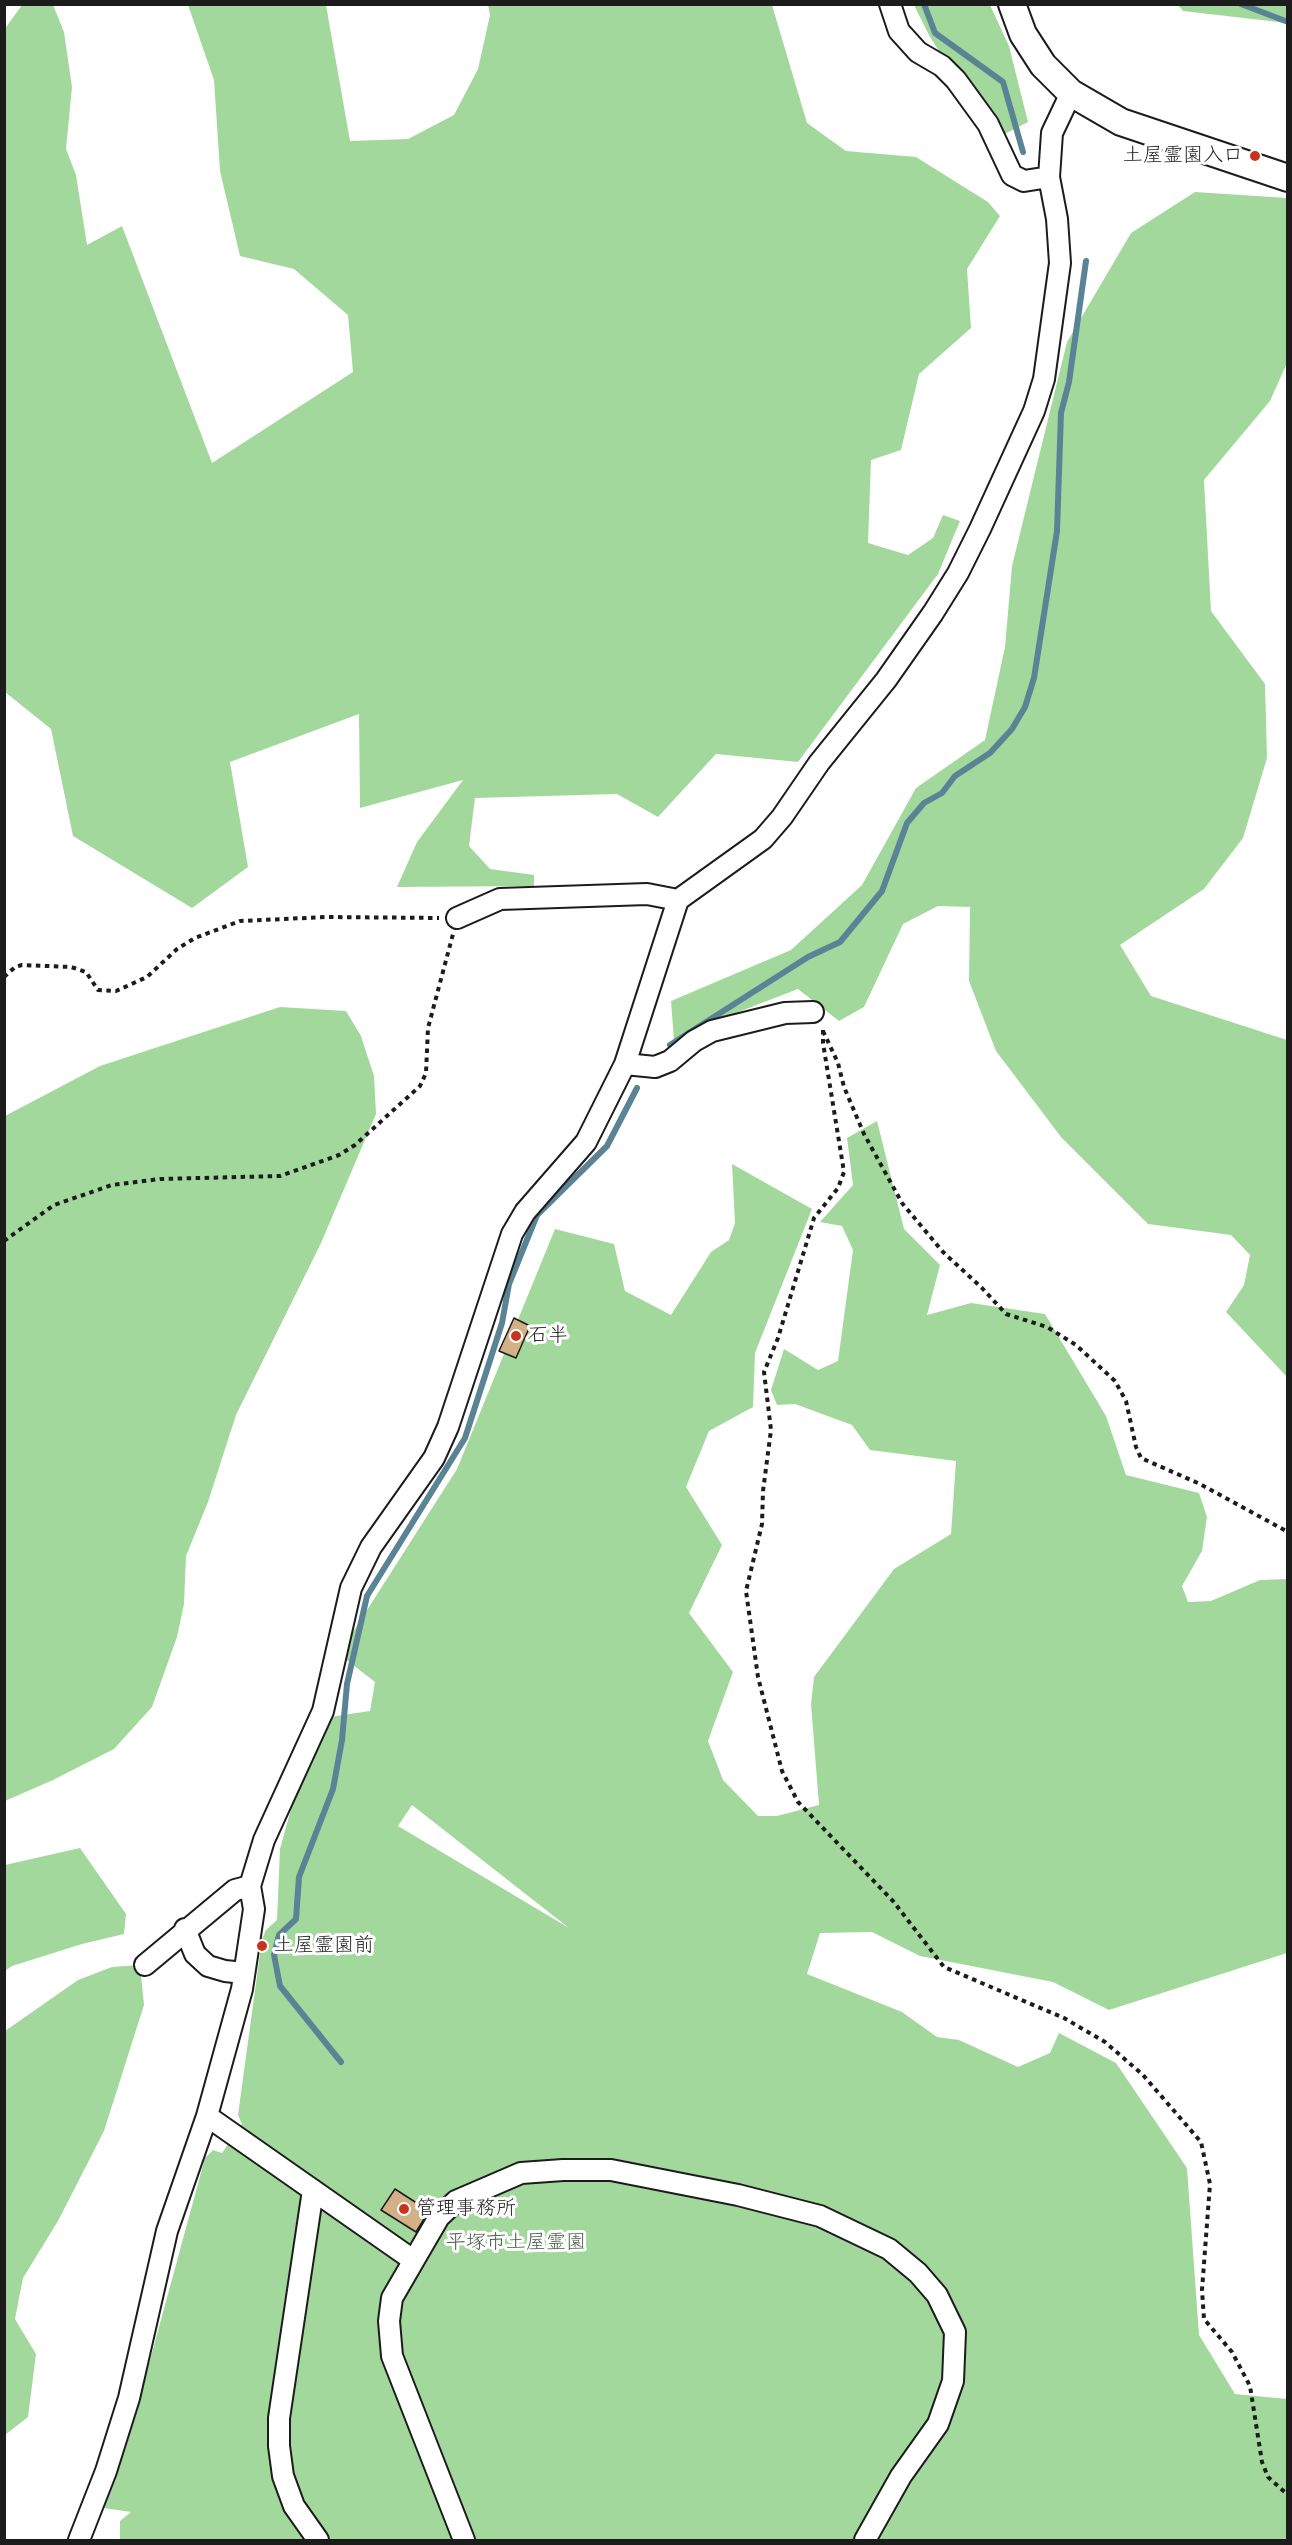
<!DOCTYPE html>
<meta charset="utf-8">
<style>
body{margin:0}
#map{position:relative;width:1292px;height:2545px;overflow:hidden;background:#fff;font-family:Sriracha,sans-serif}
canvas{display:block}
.frame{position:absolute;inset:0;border:6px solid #1c1c1c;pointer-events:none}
</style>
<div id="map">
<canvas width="1292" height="2545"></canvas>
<div class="frame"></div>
</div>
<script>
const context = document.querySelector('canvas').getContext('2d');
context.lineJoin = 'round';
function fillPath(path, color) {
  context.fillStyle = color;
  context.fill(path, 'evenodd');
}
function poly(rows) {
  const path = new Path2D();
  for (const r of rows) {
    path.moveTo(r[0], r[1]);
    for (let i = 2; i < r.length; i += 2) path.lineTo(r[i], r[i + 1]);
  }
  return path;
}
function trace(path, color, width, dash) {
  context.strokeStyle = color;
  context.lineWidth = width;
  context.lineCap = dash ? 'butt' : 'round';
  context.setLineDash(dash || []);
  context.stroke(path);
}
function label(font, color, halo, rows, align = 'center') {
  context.font = font + ' Sriracha,"Klee One",sans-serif';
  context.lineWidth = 6;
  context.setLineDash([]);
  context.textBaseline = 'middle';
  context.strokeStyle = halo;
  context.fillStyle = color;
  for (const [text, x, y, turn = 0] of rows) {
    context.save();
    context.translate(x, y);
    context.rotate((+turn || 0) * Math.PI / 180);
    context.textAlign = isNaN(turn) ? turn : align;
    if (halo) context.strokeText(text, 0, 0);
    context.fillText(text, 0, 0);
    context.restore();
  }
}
fillPath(poly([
 [22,5,53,5,64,32,72,87,66,149,76,175,87,245,122,226,212,463,353,372,348,315,294,269,240,256,220,171,214,80,188,5,326,5,350,141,408,139,454,115,478,69,490,15,488,5,772,5,807,123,846,151,916,157,988,202,1000,216,967,269,971,328,919,374,901,450,871,460,868,543,908,555,933,538,943,515,960,521,938,574,798,762,716,754,658,817,617,794,475,798,469,846,490,869,534,875,534,886,397,887,417,842,463,780,360,808,359,714,230,762,248,867,192,908,73,836,51,729,5,692,4,30],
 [914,5,990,5,1009,46,1028,122,995,139,930,37],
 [1178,5,1287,5,1287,23,1183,11],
 [1195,192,1287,198,1287,363,1270,401,1204,480,1211,611,1265,684,1267,758,1243,838,1204,889,1120,945,1151,996,1287,1040,1287,1377,1226,1312,1244,1285,1250,1255,1231,1235,1148,1224,1061,1137,996,1051,969,981,970,907,938,906,903,924,864,1007,839,1021,798,989,728,1016,674,1041,671,1001,791,950,862,885,916,788,985,740,1005,647,1012,566,1067,342,1131,233],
 [280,1007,346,1011,361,1036,374,1076,376,1114,321,1243,236,1415,208,1502,186,1556,184,1604,177,1637,152,1707,114,1749,53,1780,5,1801,5,1116,100,1066],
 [877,1121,904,1229,940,1265,927,1315,971,1303,1045,1314,1106,1416,1126,1475,1199,1493,1207,1517,1202,1551,1182,1586,1188,1602,1211,1601,1260,1580,1287,1579,1287,1953,1109,2010,1053,1982,920,1956,872,1932,820,1933,807,1974,902,2012,937,2037,959,2040,1018,2067,1050,2053,1059,2033,1116,2063,1187,2168,1199,2335,1235,2394,1287,2399,1287,2540,120,2540,120,2521,131,2512,104,2508,144,2382,205,2158,213,2150,222,2153,242,2124,238,2115,262,1939,266,1930,277,1920,280,1849,316,1719,370,1711,375,1682,339,1654,457,1469,555,1229,614,1244,625,1291,671,1315,711,1252,729,1240,735,1223,732,1164,812,1209,755,1353,753,1407,709,1431,686,1487,722,1545,689,1613,733,1672,708,1741,723,1780,758,1816,777,1816,819,1805,811,1704,814,1677,894,1569,951,1534,956,1461,870,1450,852,1425,795,1404,777,1405,771,1390,784,1349,818,1370,838,1361,853,1250,842,1226,820,1222,853,1185,847,1138],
 [412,1805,569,1928,398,1826],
 [80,1848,126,1914,124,1934,82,1944,12,1966,5,1971,5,1865],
 [140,1965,144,2005,104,2131,58,2221,23,2278,15,2319,36,2354,28,2417,5,2435,5,2031,78,1980,112,1967]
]), '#a3d89c');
trace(poly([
 [924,4,935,33,1003,82,1023,152],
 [1241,4,1288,22],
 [670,1045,808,957,840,942,882,891,907,823,924,803,942,793,955,776,990,753,1012,729,1025,707,1034,678,1057,531,1061,413,1069,382,1086,261],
 [341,2062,280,1986,274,1955,279,1935,296,1919,299,1877,333,1789,342,1740,347,1684,367,1596,465,1438,502,1323,509,1284,537,1215,607,1146,637,1088]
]), '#5a8495', 6);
const building = poly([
 [514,1318,530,1326,516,1358,499,1351,514,1318],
 [395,2189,429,2211,416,2232,381,2210,395,2189]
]);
fillPath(building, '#d3b085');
trace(building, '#1c1c1c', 1.5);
const minor = poly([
 [890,4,899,31,918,52,942,66,956,80,988,124,1012,175,1024,181,1049,177],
 [457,918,500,899,647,894,678,900],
 [625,1064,655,1067,670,1061,694,1041,712,1031,785,1013,813,1012],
 [185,1929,195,1954,208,1966,225,1971,244,1973],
 [145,1965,235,1890,250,1886],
 [207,2116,413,2260],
 [313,2190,279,2418,279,2446,283,2476,294,2506,318,2540],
 [79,2540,106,2471,129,2398,167,2231,207,2116,242,1989,254,1909,250,1886,264,1840,323,1711,351,1588,371,1547,434,1458,448,1427,512,1234,525,1212,586,1142,625,1064,678,900,763,839,782,817,819,763,886,680,933,613,958,573,980,529,1034,411,1044,379,1060,263,1057,219,1049,177,1052,133,1071,93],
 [464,2540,392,2356,389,2321,392,2298,439,2217,456,2201,521,2173,563,2170,611,2170,738,2195,820,2216,889,2249,918,2273,937,2295,955,2332,953,2381,938,2424,901,2476,865,2540]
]);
const major = poly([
 [1012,4,1023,34,1043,65,1071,93,1121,122,1288,178]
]);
trace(minor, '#1c1c1c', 24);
trace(major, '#1c1c1c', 30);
trace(poly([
 [4,977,15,967,22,965,71,967,86,972,98,990,116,991,147,977,177,949,195,938,240,921,327,917,439,918],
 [823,1030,823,1043,844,1172,838,1188,814,1218,778,1338,764,1372,771,1430,763,1491,762,1524,746,1591,758,1677,782,1771,798,1802,893,1901,944,1967,1064,2018,1105,2042,1143,2075,1201,2142,1210,2184,1202,2290,1204,2319,1232,2352,1250,2386,1262,2462,1268,2477,1288,2495],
 [823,1031,838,1063,844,1087,864,1134,902,1203,943,1252,982,1288,1006,1314,1047,1327,1076,1345,1115,1381,1126,1401,1136,1447,1141,1458,1200,1484,1288,1532],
 [4,1241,54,1205,112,1185,160,1179,280,1176,339,1155,355,1145,420,1086,426,1073,428,1028,453,934]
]), '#1c1c1c', 4, [4.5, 4.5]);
trace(minor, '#fff', 20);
trace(major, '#fff', 26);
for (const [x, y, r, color] of [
 [1255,156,6,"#c8321e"],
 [516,1336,6,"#c8321e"],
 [262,1946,6,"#c8321e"],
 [404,2209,6,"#c8321e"]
]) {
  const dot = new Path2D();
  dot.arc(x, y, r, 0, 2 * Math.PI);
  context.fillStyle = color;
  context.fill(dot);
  trace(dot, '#fff', 2);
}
label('20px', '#1c1c1c', '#fff', [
 ["土屋霊園入口",1243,156,"right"],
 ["石半",528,1336],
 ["土屋霊園前",274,1946],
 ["管理事務所",416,2209]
], 'left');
label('20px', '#4b5e49', '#fff', [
 ["平塚市土屋霊園",516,2243]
]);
</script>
